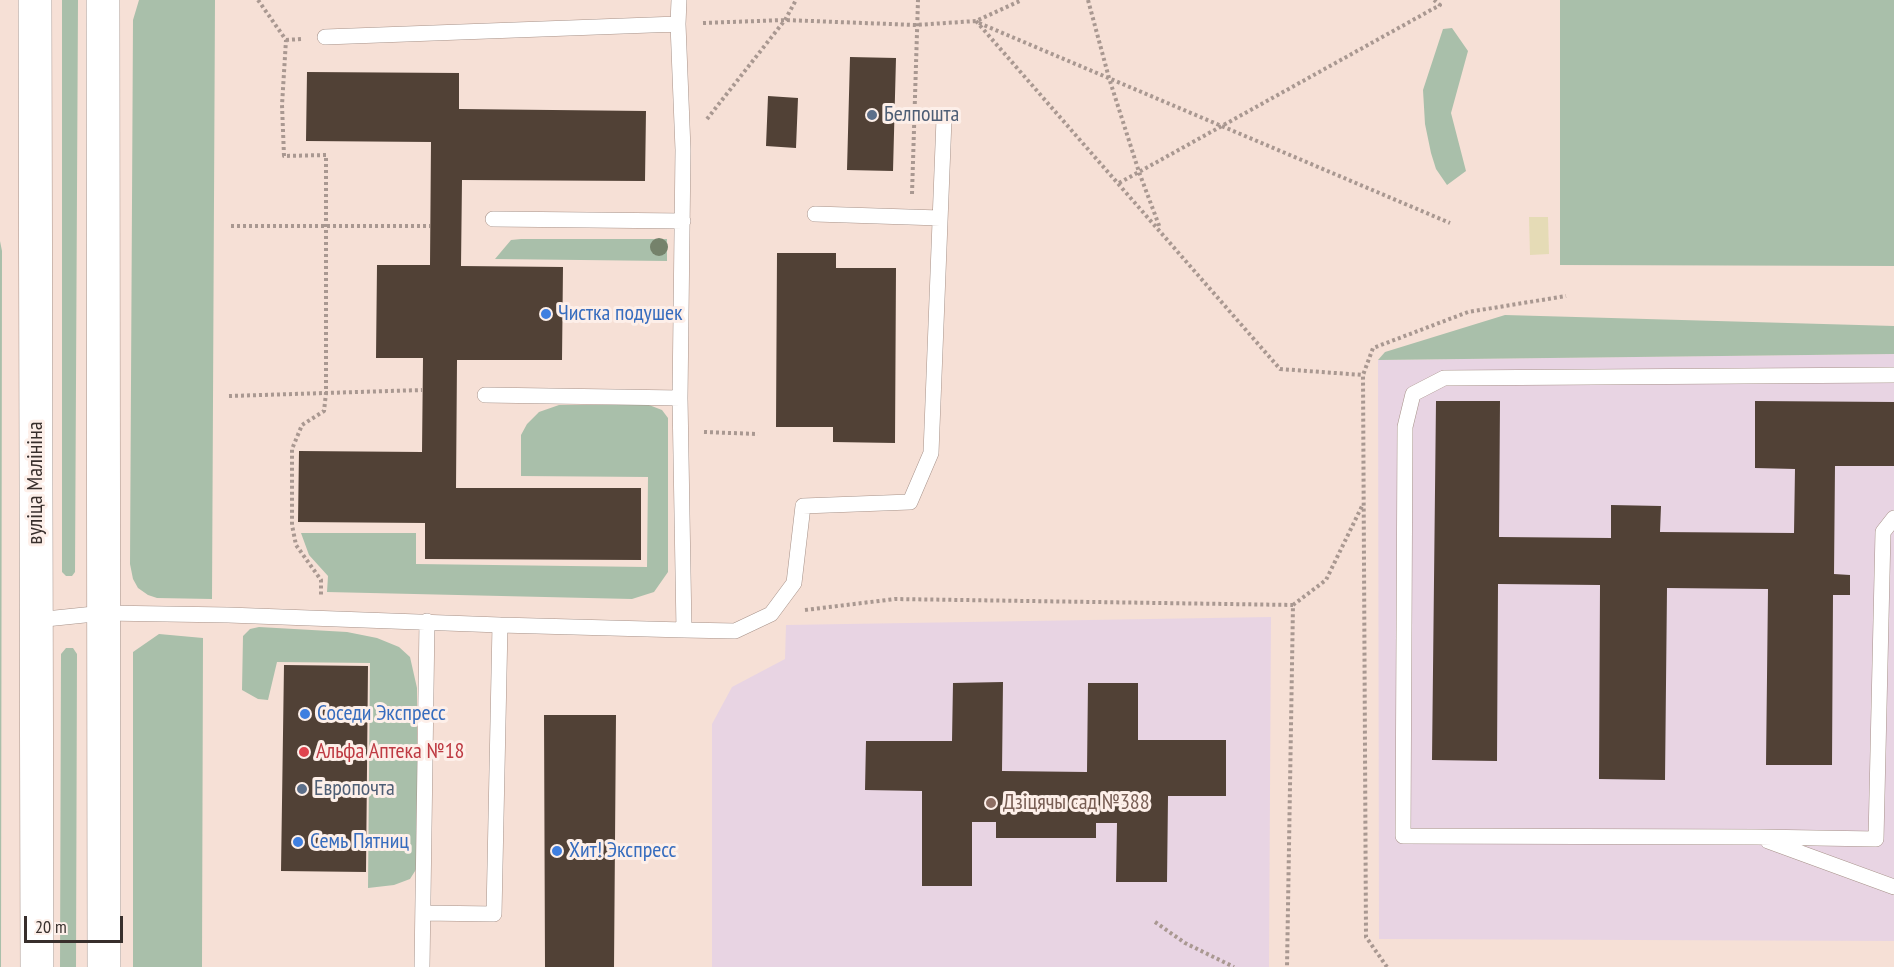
<!DOCTYPE html>
<meta charset="utf-8">
<style>
body{margin:0}
#map{position:relative;width:1894px;height:967px;overflow:hidden;background:#f6e0d6;font-family:"PT Sans Narrow",sans-serif}
canvas{display:block}
.scale{position:absolute;left:24px;top:916px;width:99px;height:27px;box-sizing:border-box;border:3px solid #382f2c;border-top:0;padding-left:8px;font-size:18px;line-height:21px;white-space:nowrap;color:#382f2c;-webkit-text-stroke:4px #fdefe9;paint-order:stroke}
</style>
<div id="map">
<canvas width="1894" height="967"></canvas>
<div class="scale">20 m</div>
</div>
<script>
const context = document.querySelector('canvas').getContext('2d');
context.lineJoin = 'round';
function fillPath(path, color) {
  context.fillStyle = color;
  context.fill(path, 'evenodd');
}
function poly(rows) {
  const path = new Path2D();
  for (const r of rows) {
    path.moveTo(r[0], r[1]);
    for (let i = 2; i < r.length; i += 2) path.lineTo(r[i], r[i + 1]);
  }
  return path;
}
function trace(path, color, width, dash) {
  context.strokeStyle = color;
  context.lineWidth = width;
  context.lineCap = dash ? 'butt' : 'round';
  context.setLineDash(dash || []);
  context.stroke(path);
}
function label(font, color, halo, rows, align = 'center') {
  context.font = font + ' "PT Sans Narrow",sans-serif';
  context.lineWidth = 6;
  context.setLineDash([]);
  context.textBaseline = 'middle';
  context.strokeStyle = halo;
  context.fillStyle = color;
  for (const [text, x, y, turn = 0] of rows) {
    context.save();
    context.translate(x, y);
    context.rotate((+turn || 0) * Math.PI / 180);
    context.textAlign = isNaN(turn) ? turn : align;
    if (halo) context.strokeText(text, 0, 0);
    context.fillText(text, 0, 0);
    context.restore();
  }
}
fillPath(poly([
 [1894,354,1894,941,1379,939,1378,360],
 [1271,617,1269,967,712,967,712,724,732,687,785,659,786,625]
]), '#e8d4e3');
fillPath(poly([
 [62,0,78,0,75,572,72,576,66,576,62,572],
 [139,0,215,0,212,599,157,598,148,595,138,588,133,579,130,564,133,20],
 [1560,0,1894,0,1894,266,1560,265],
 [1452,28,1468,51,1451,113,1466,171,1447,185,1436,169,1431,153,1425,124,1423,90,1443,29],
 [521,239,667,239,667,261,495,259,511,240],
 [0,241,2,251,1,967,0,967],
 [1505,315,1894,326,1894,354,1378,360,1385,352],
 [559,405,649,405,662,410,668,418,668,572,654,592,632,599,327,592,328,576,309,555,301,533,416,533,416,564,647,567,648,477,521,476,521,435,527,424,539,412],
 [259,627,347,632,377,638,399,647,410,657,417,688,417,868,410,879,394,885,368,888,370,663,277,662,268,700,258,699,242,690,243,636,250,629],
 [159,634,203,638,202,967,133,967,133,652],
 [66,648,73,648,77,654,76,967,60,967,61,654]
]), '#a9bfaa');
fillPath(poly([
 [1529,217,1548,217,1549,254,1530,255]
]), '#e5dbb6');
fillPath(poly([
 [850,57,896,58,893,171,847,170],
 [307,72,459,73,459,109,646,111,645,181,462,180,461,266,563,267,562,360,457,360,456,488,641,488,641,560,425,559,425,523,298,522,299,451,422,452,423,358,376,358,377,265,430,265,431,142,306,141],
 [768,96,798,98,796,148,766,146],
 [777,253,836,253,836,268,896,268,895,443,833,442,833,427,776,427],
 [1436,401,1500,401,1499,537,1611,538,1611,505,1661,506,1660,532,1794,533,1795,469,1755,468,1755,401,1894,402,1894,466,1835,466,1834,574,1850,575,1850,595,1833,595,1832,765,1766,765,1768,589,1667,588,1665,780,1599,779,1600,585,1498,584,1497,761,1432,760],
 [284,665,368,666,366,872,281,871],
 [1003,682,1002,771,1087,772,1088,683,1138,683,1138,740,1226,740,1226,796,1168,796,1167,882,1116,882,1117,823,1096,823,1096,838,996,838,996,822,972,822,972,886,922,886,922,791,865,790,866,741,952,741,953,683],
 [544,715,616,715,614,967,545,967]
]), '#514136');
const service = poly([
 [325,37,678,24],
 [815,214,940,218],
 [493,219,683,221],
 [1894,375,1444,378,1413,394,1405,427,1403,836,1757,837,1876,839,1883,532,1894,518],
 [485,395,680,398],
 [36,620,104,613,228,615,500,625,494,914,423,913],
 [500,625,684,630,680,398,683,150,678,24,679,0],
 [684,630,735,631,771,614,794,583,803,506,910,502,931,453,944,119],
 [1768,841,1894,887],
 [422,967,427,621]
]);
const secondary = poly([
 [35,0,37,967],
 [103,0,104,967]
]);
trace(service, '#a79289', 16);
trace(secondary, '#a79289', 34);
trace(poly([
 [258,0,286,40,282,105,284,156,326,155,326,393,324,411,302,425,292,449,292,525,296,545,321,580,321,595],
 [1088,0,1109,78,1139,172,1160,228],
 [976,21,1280,369,1363,375],
 [703,23,785,20,916,25,976,21,1022,0],
 [979,23,1450,223],
 [286,40,301,39],
 [707,119,785,20,796,0],
 [1119,183,1440,5,1434,0],
 [912,194,918,0],
 [231,226,430,226],
 [229,396,422,390],
 [704,432,758,434],
 [1293,605,1326,580,1363,504],
 [805,610,895,599,1293,605,1287,967],
 [1155,922,1185,943,1234,967],
 [1387,967,1366,937,1363,375,1373,348,1468,312,1566,296]
]), '#a99891', 4, [3, 3]);
trace(service, '#fff', 15);
trace(secondary, '#fff', 33);
context.fillStyle = '#75826b';
for (const [x, y] of [
 [659,247]
]) {
  context.beginPath();
  context.arc(x, y, 9, 0, 2 * Math.PI);
  context.fill();
}
for (const [x, y, r, color] of [
 [872,115,6,"#5c6f8a"],
 [546,314,6,"#3f7fe0"],
 [305,714,6,"#3f7fe0"],
 [304,752,6,"#e0444e"],
 [302,789,6,"#5c6f8a"],
 [991,803,6,"#8d6e63"],
 [298,842,6,"#3f7fe0"],
 [557,851,6,"#3f7fe0"]
]) {
  const dot = new Path2D();
  dot.arc(x, y, r, 0, 2 * Math.PI);
  context.fillStyle = color;
  context.fill(dot);
  trace(dot, '#fdefe9', 2);
}
label('22px', '#4e5e75', '#fdefe9', [
 ["Белпошта",884,115],
 ["Европочта",314,789]
], 'left');
label('22px', '#366cbe', '#fdefe9', [
 ["Чистка подушек",558,314],
 ["Соседи Экспресс",317,714],
 ["Семь Пятниц",310,842],
 ["Хит! Экспресс",569,851]
], 'left');
label('22px', '#382f2c', '#fdefe9', [
 ["вуліца Малініна",36,483,-90]
]);
label('22px', '#be3a42', '#fdefe9', [
 ["Альфа Аптека №18",316,752]
], 'left');
label('22px', '#785e54', '#fdefe9', [
 ["Дзіцячы сад №388",1003,803]
], 'left');
</script>
